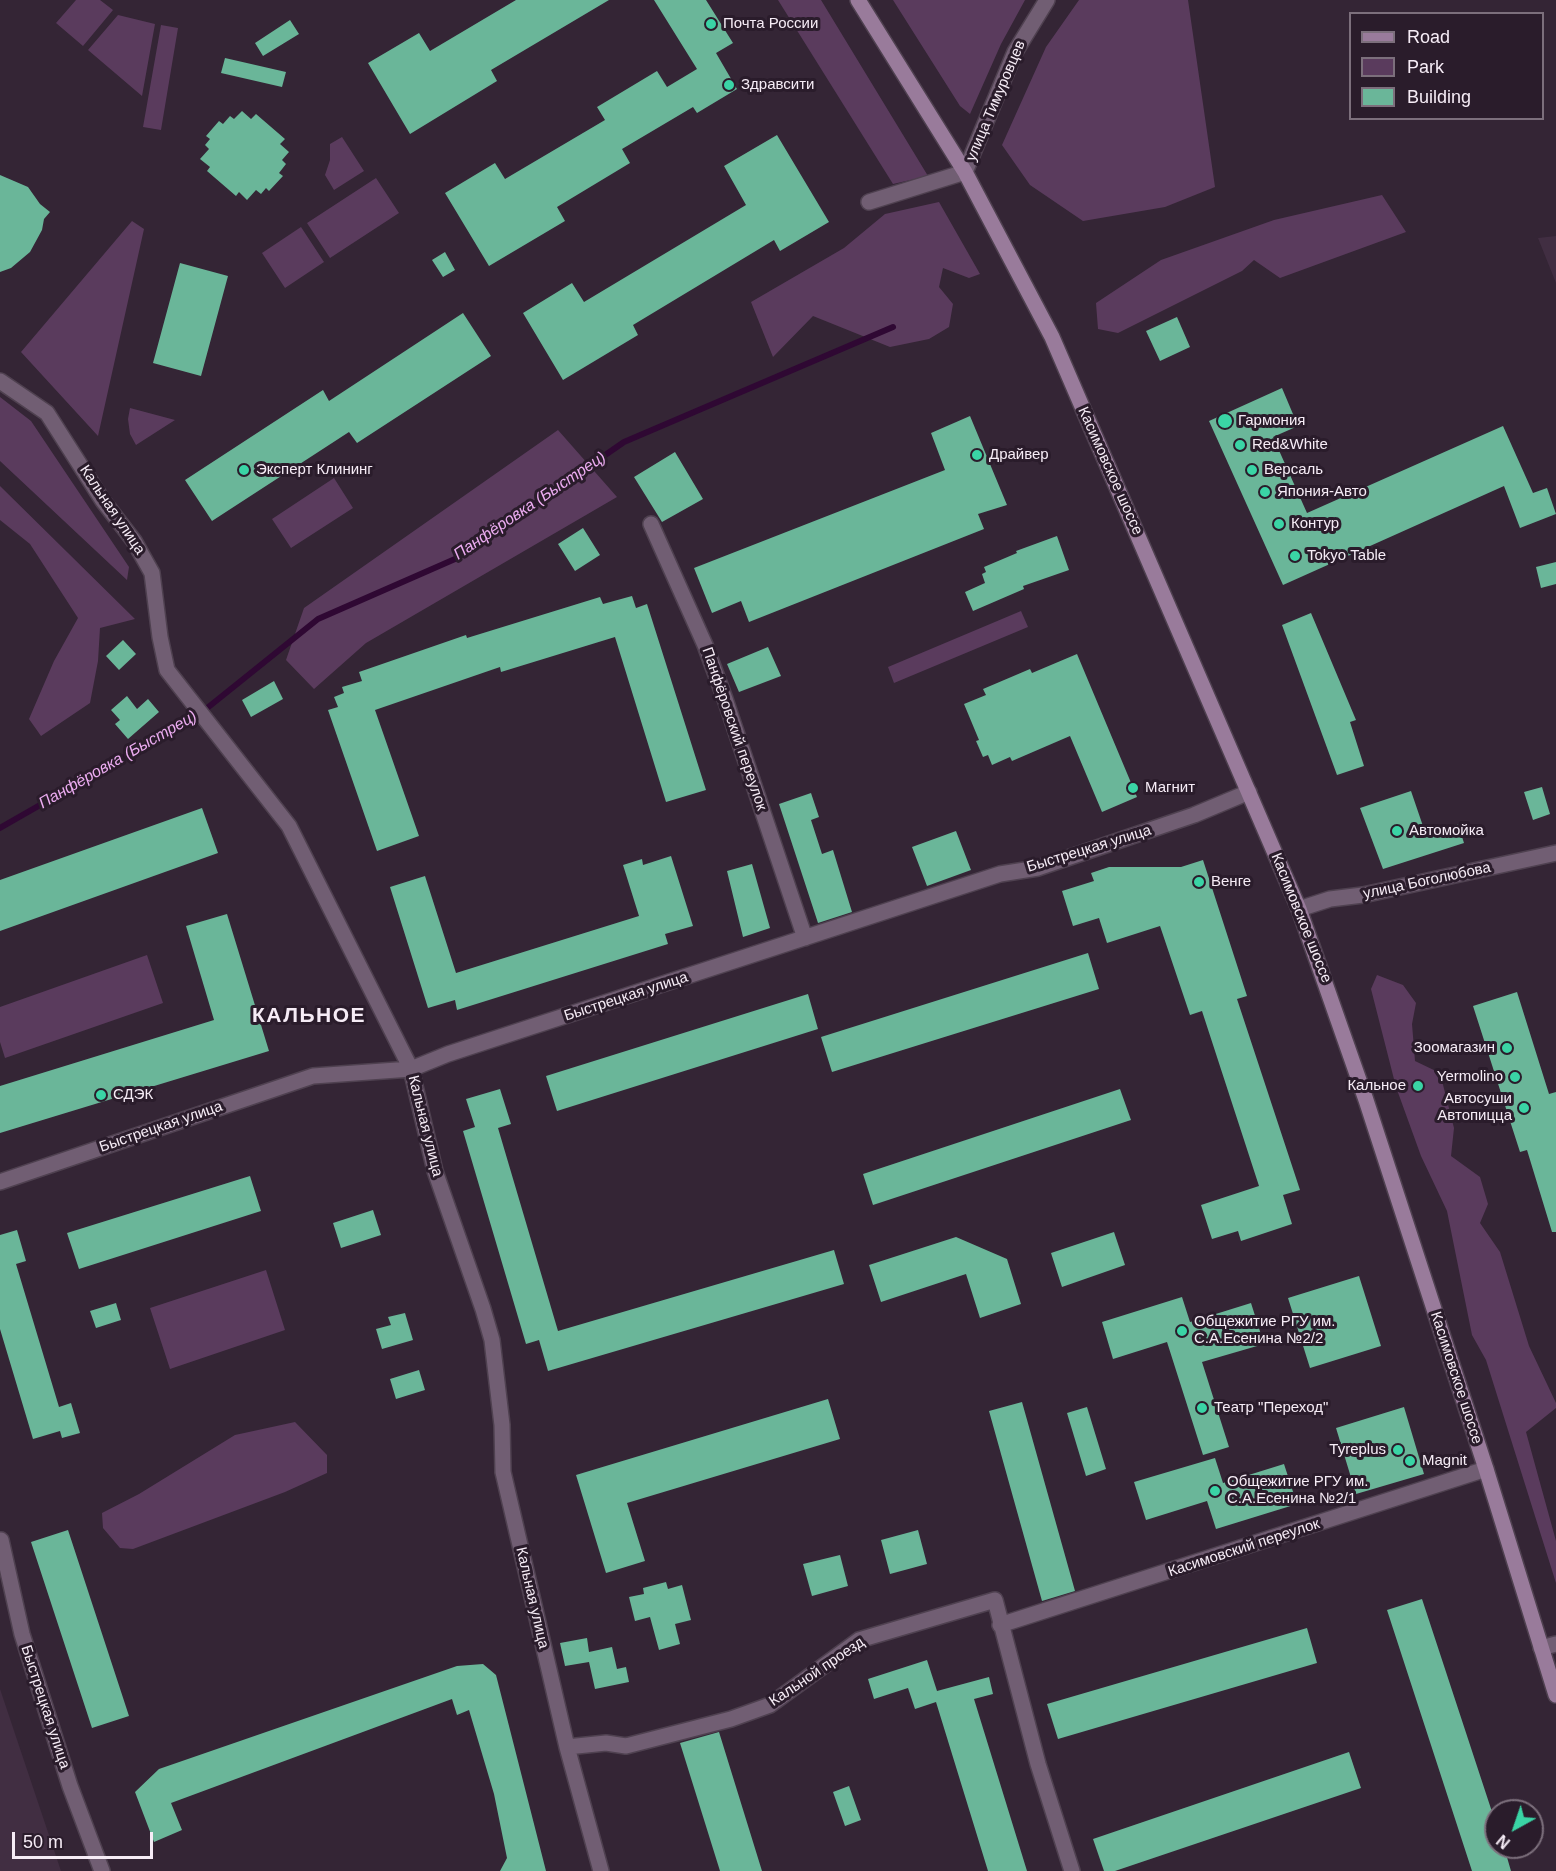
<!DOCTYPE html>
<meta charset="utf-8">
<style>
body{margin:0}
#map{position:relative;width:1556px;height:1871px;overflow:hidden;background:#342535;font-family:Arial,sans-serif}
canvas{display:block}
.legend{position:absolute;left:1349px;top:12px;width:195px;height:108px;box-sizing:border-box;background:#2a1c2b;border:2px solid #7c6f7c;margin:0;padding:8px 10px;list-style:none;font-size:18px;color:#f6ecf6}
.legend li{display:flex;align-items:center;gap:12px;height:30px}
.legend b{width:30px;border:2px solid #7c6f7c}
.north{position:absolute;left:1484px;top:1799px;width:60px;height:60px;box-sizing:border-box;background:#2a1c2b;border:2px solid #7c6f7c;border-radius:50%;rotate:220deg;font-size:16px;font-weight:700;line-height:24px;text-align:center;color:#f6ecf6}
.north::after{content:'';display:block;margin:auto;width:21px;height:27px;background:#3ad4a5;clip-path:polygon(50% 0,100% 100%,50% 72%,0 100%)}
.scale{position:absolute;left:12px;top:1832px;width:141px;height:27px;box-sizing:border-box;border:3px solid #f6ecf6;border-top:0;padding-left:8px;font-size:18px;line-height:21px;white-space:nowrap;color:#f6ecf6;-webkit-text-stroke:4px #2a1c2b;paint-order:stroke}
</style>
<div id="map">
<canvas width="1556" height="1871"></canvas>
<ul class="legend">
<li><b style="height:8px;background:#997b9b"></b>Road</li>
<li><b style="height:16px;background:#5a3b5d"></b>Park</li>
<li><b style="height:16px;background:#6ab699"></b>Building</li>
</ul>
<div class="north">N</div>
<div class="scale">50 m</div>
</div>
<script>
const context = document.querySelector('canvas').getContext('2d');
context.lineJoin = 'round';
function fillPath(path, color) {
  context.fillStyle = color;
  context.fill(path, 'evenodd');
}
function poly(rows) {
  const path = new Path2D();
  for (const r of rows) {
    path.moveTo(r[0], r[1]);
    for (let i = 2; i < r.length; i += 2) path.lineTo(r[i], r[i + 1]);
  }
  return path;
}
function trace(path, color, width, dash) {
  context.strokeStyle = color;
  context.lineWidth = width;
  context.lineCap = dash ? 'butt' : 'round';
  context.setLineDash(dash || []);
  context.stroke(path);
}
function label(font, color, halo, rows, align = 'center') {
  context.font = font + ' Arial,sans-serif';
  context.lineWidth = 6;
  context.setLineDash([]);
  context.textBaseline = 'middle';
  context.strokeStyle = halo;
  context.fillStyle = color;
  for (const [text, x, y, turn = 0] of rows) {
    context.save();
    context.translate(x, y);
    context.rotate((+turn || 0) * Math.PI / 180);
    context.textAlign = isNaN(turn) ? turn : align;
    if (halo) context.strokeText(text, 0, 0);
    context.fillText(text, 0, 0);
    context.restore();
  }
}
fillPath(poly([
 [1556,236,1556,283,1538,238],
 [0,1689,61,1871,0,1871]
]), '#412e42');
fillPath(poly([
 [76,0,100,0,113,10,83,46,56,23],
 [778,0,821,0,928,176,893,184],
 [893,0,1025,0,1001,44,970,114,960,106],
 [1079,0,1188,0,1215,187,1165,207,1083,221,1030,185,1002,145,1046,47],
 [118,15,155,24,142,96,88,50],
 [161,25,178,28,161,130,143,127],
 [342,137,364,171,334,190,325,175,330,160,330,144],
 [376,178,399,213,330,258,307,223],
 [1382,195,1406,232,1280,278,1254,260,1242,271,1118,333,1098,329,1096,303,1161,260,1274,220],
 [939,202,980,274,969,278,943,268,939,287,953,304,949,327,929,339,890,347,813,316,773,357,751,302,844,248,885,214],
 [132,221,144,229,98,436,21,352],
 [301,227,324,262,285,288,262,253],
 [0,397,31,421,129,567,127,580,0,461],
 [130,408,175,420,136,445,130,434,128,419],
 [558,430,617,497,366,643,314,689,286,660,304,608],
 [334,478,353,508,291,548,272,519],
 [0,486,135,619,100,628,98,661,90,703,41,736,29,719,54,661,78,618,30,544,0,520],
 [1021,611,1028,627,894,683,888,667],
 [147,955,163,1003,5,1058,0,1042,0,1007],
 [1377,975,1403,985,1416,1003,1412,1024,1415,1061,1440,1073,1454,1128,1451,1156,1480,1177,1488,1204,1480,1223,1500,1252,1529,1346,1556,1403,1556,1408,1526,1432,1556,1541,1556,1583,1486,1360,1472,1335,1447,1211,1421,1156,1396,1087,1371,989],
 [266,1270,285,1330,170,1369,150,1308],
 [295,1422,327,1455,327,1473,285,1492,133,1549,120,1548,103,1528,102,1513,139,1494,235,1435]
]), '#5a3b5d');
trace(poly([
 [0,828,201,713,318,619,455,559,624,442,893,327]
]), '#2f0833', 6);
fillPath(poly([
 [516,0,609,0,491,70,497,81,410,134,368,63,419,33,430,51],
 [654,0,706,0,733,43,716,53,737,89,697,113,693,107,622,149,630,163,557,207,565,221,489,266,445,193,495,163,505,179,605,120,597,107,657,71,667,87,697,69],
 [290,20,299,34,263,56,255,43],
 [225,58,286,72,282,87,221,73],
 [242,111,251,119,256,114,285,139,280,144,289,152,282,160,286,164,279,173,283,176,269,191,266,188,261,194,256,190,247,200,239,192,236,196,207,171,210,167,200,159,209,149,205,145,210,139,206,136,219,121,223,124,230,116,234,119],
 [777,135,829,222,780,251,774,240,633,325,638,335,563,380,523,313,572,283,584,302,746,205,724,166],
 [0,175,28,187,40,204,50,212,44,219,42,230,30,252,11,268,0,272],
 [445,252,455,270,443,277,432,260],
 [180,263,228,276,201,376,153,363],
 [463,313,491,356,357,443,349,432,212,521,185,480,323,390,329,401],
 [1177,317,1190,347,1160,361,1146,331],
 [1282,388,1298,426,1273,437,1307,513,1503,426,1533,493,1547,488,1556,514,1520,528,1504,486,1283,585,1209,421],
 [970,416,1007,505,978,514,984,529,749,622,741,601,712,613,694,568,945,470,931,433],
 [675,452,703,499,662,522,634,477],
 [583,528,600,555,575,571,558,544],
 [1057,536,1069,570,1023,586,1024,589,973,611,965,592,985,583,982,574,986,572,984,567,1017,553,1016,551],
 [1556,562,1556,584,1541,588,1536,567],
 [632,596,636,608,647,604,706,790,666,802,615,637,501,672,500,667,375,710,419,836,377,851,328,710,338,707,334,697,344,693,342,687,362,681,359,672,466,635,467,638,600,597,603,604],
 [1311,613,1356,720,1350,722,1364,766,1337,775,1282,625],
 [123,640,136,654,119,670,106,656],
 [768,647,781,676,739,692,727,664],
 [1077,654,1137,797,1102,812,1070,736,1012,761,1010,757,992,765,988,755,983,757,976,741,979,740,964,704,986,695,983,689,1030,669,1032,673],
 [274,681,283,699,251,717,242,700],
 [127,696,137,709,148,699,159,712,128,739,115,724,120,720,111,710],
 [1542,787,1550,814,1533,820,1524,792],
 [1411,791,1425,832,1458,824,1464,843,1383,869,1360,808],
 [811,793,819,817,811,820,822,854,833,850,852,912,818,923,779,804],
 [202,808,218,853,0,931,0,880],
 [956,831,971,870,927,886,912,847],
 [671,856,693,926,665,934,668,944,457,1010,455,1000,428,1008,390,887,425,876,456,973,639,916,623,865,642,859,643,865],
 [1203,860,1247,996,1237,999,1300,1190,1283,1195,1292,1224,1241,1241,1238,1231,1212,1239,1201,1205,1259,1186,1202,1011,1190,1015,1160,926,1107,943,1099,918,1073,926,1062,891,1094,881,1091,873,1109,867,1181,867],
 [752,864,770,928,743,937,727,871],
 [227,914,269,1051,0,1133,0,1086,214,1020,186,926],
 [1088,953,1099,989,832,1072,821,1037],
 [1517,992,1549,1094,1556,1092,1556,1232,1552,1232,1527,1150,1520,1152,1473,1006],
 [808,994,818,1029,557,1111,546,1076],
 [500,1089,511,1124,498,1128,558,1331,834,1250,844,1284,548,1371,539,1340,526,1344,463,1131,475,1127,466,1099],
 [1120,1089,1131,1120,873,1205,863,1174],
 [250,1176,261,1211,79,1269,67,1233],
 [373,1210,381,1235,341,1248,333,1223],
 [17,1230,26,1261,16,1264,59,1407,71,1403,80,1433,62,1438,60,1431,33,1439,0,1329,0,1235],
 [1114,1232,1125,1265,1062,1287,1051,1253],
 [956,1237,1007,1259,1021,1304,980,1318,966,1274,881,1302,869,1265],
 [1359,1276,1381,1346,1310,1368,1288,1298],
 [1182,1297,1190,1322,1251,1303,1264,1344,1202,1362,1229,1447,1203,1455,1167,1342,1113,1359,1102,1322],
 [116,1303,121,1320,96,1328,90,1311],
 [405,1313,413,1340,382,1349,376,1329,391,1325,388,1317],
 [419,1370,425,1390,396,1399,390,1379],
 [828,1399,840,1439,627,1503,645,1561,606,1573,576,1475],
 [1022,1402,1075,1591,1042,1601,989,1411],
 [1087,1407,1106,1469,1086,1476,1067,1413],
 [1404,1407,1424,1474,1356,1494,1336,1428],
 [1215,1458,1223,1483,1284,1464,1297,1504,1216,1529,1207,1501,1146,1520,1134,1482],
 [68,1530,129,1716,92,1728,31,1542],
 [918,1530,927,1564,890,1574,881,1540],
 [840,1555,848,1586,812,1596,803,1564],
 [666,1582,668,1589,682,1585,691,1620,675,1624,680,1644,659,1650,650,1617,635,1621,629,1597,644,1594,643,1588],
 [1422,1599,1496,1824,1496,1847,1504,1847,1511,1871,1472,1871,1387,1610],
 [1307,1628,1317,1663,1058,1739,1047,1704],
 [587,1638,589,1652,612,1647,617,1669,626,1667,629,1682,595,1689,589,1662,565,1666,560,1643],
 [927,1660,937,1691,989,1677,993,1694,974,1699,1027,1871,988,1871,936,1702,915,1709,908,1688,874,1699,868,1679],
 [483,1664,496,1675,546,1871,500,1871,507,1858,494,1794,469,1710,457,1715,452,1699,171,1803,182,1830,154,1842,135,1792,159,1769,457,1666],
 [719,1732,762,1871,720,1871,680,1743],
 [1349,1752,1361,1788,1115,1871,1104,1871,1093,1839],
 [849,1786,861,1820,845,1826,833,1792]
]), '#6ab699');
const minor = poly([
 [869,202,965,172],
 [0,381,47,413,103,501,134,541,152,573,160,637,167,670,289,826,411,1069,435,1171,483,1309,492,1340,502,1425,503,1472,567,1747,601,1871],
 [651,524,705,645,725,699,805,938],
 [0,1182,313,1076,411,1069,448,1054,1000,874,1038,868,1194,815,1249,792],
 [1,1540,22,1634,70,1786,102,1871],
 [1000,1625,1486,1469],
 [567,1747,606,1743,626,1746,731,1719,770,1705,859,1640,995,1600,1038,1764,1072,1871]
]);
const tertiary = poly([
 [965,172,1015,52,1047,0],
 [1299,909,1330,899,1363,895,1556,853],
 [1541,1648,1556,1644]
]);
const secondary = poly([
 [858,0,965,172,1052,337,1299,909,1366,1100,1486,1469,1556,1695]
]);
trace(minor, '#4f4150', 18);
trace(tertiary, '#4f4150', 18);
trace(secondary, '#4f4150', 18);
trace(minor, '#715e73', 15);
trace(tertiary, '#715e73', 15);
trace(secondary, '#997b9b', 15);
for (const [x, y, r, color] of [
 [711,24,6,"#3ad4a5"],
 [729,85,6,"#3ad4a5"],
 [1225,421,8,"#3ad4a5"],
 [1240,445,6,"#3ad4a5"],
 [977,455,6,"#3ad4a5"],
 [244,470,6,"#3ad4a5"],
 [1252,470,6,"#3ad4a5"],
 [1265,492,6,"#3ad4a5"],
 [1279,524,6,"#3ad4a5"],
 [1295,556,6,"#3ad4a5"],
 [1133,788,6,"#3ad4a5"],
 [1397,831,6,"#3ad4a5"],
 [1199,882,6,"#3ad4a5"],
 [1507,1048,6,"#3ad4a5"],
 [1515,1077,6,"#3ad4a5"],
 [1418,1086,6,"#3ad4a5"],
 [101,1095,6,"#3ad4a5"],
 [1524,1108,6,"#3ad4a5"],
 [1182,1331,6,"#3ad4a5"],
 [1202,1408,6,"#3ad4a5"],
 [1398,1450,6,"#3ad4a5"],
 [1410,1461,6,"#3ad4a5"],
 [1215,1491,6,"#3ad4a5"]
]) {
  const dot = new Path2D();
  dot.arc(x, y, r, 0, 2 * Math.PI);
  context.fillStyle = color;
  context.fill(dot);
  trace(dot, '#2a1c2b', 2);
}
label('15px', '#f6ecf6', '#2a1c2b', [
 ["Почта России",723,24],
 ["Здравсити",741,85],
 ["Гармония",1238,421],
 ["Red&White",1252,445],
 ["Драйвер",989,455],
 ["Эксперт Клининг",256,470],
 ["Версаль",1264,470],
 ["Япония-Авто",1277,492],
 ["Контур",1291,524],
 ["Tokyo Table",1307,556],
 ["Магнит",1145,788],
 ["Автомойка",1409,831],
 ["Венге",1211,882],
 ["Зоомагазин",1495,1048,"right"],
 ["Yermolino",1503,1077,"right"],
 ["Кальное",1406,1086,"right"],
 ["СДЭК",113,1095],
 ["Автосуши",1512,1099,"right"],
 ["Автопицца",1512,1116,"right"],
 ["Общежитие РГУ им.",1194,1322],
 ["С.А.Есенина №2/2",1194,1339],
 ["Театр \"Переход\"",1214,1408],
 ["Tyreplus",1386,1450,"right"],
 ["Magnit",1422,1461],
 ["Общежитие РГУ им.",1227,1482],
 ["С.А.Есенина №2/1",1227,1499]
], 'left');
label('15px', '#f6ecf6', '#2a1c2b', [
 ["улица Тимуровцев",996,101,-67],
 ["Касимовское шоссе",1110,471,66],
 ["Кальная улица",112,510,56],
 ["Панфёровский переулок",734,729,71],
 ["Быстрецкая улица",1089,849,-17],
 ["улица Боголюбова",1427,881,-12],
 ["Касимовское шоссе",1301,918,68],
 ["Быстрецкая улица",626,997,-18],
 ["Кальная улица",425,1126,76],
 ["Быстрецкая улица",161,1127,-19],
 ["Касимовское шоссе",1456,1378,72],
 ["Касимовский переулок",1244,1548,-18],
 ["Кальная улица",532,1598,77],
 ["Кальной проезд",817,1672,-34],
 ["Быстрецкая улица",45,1707,72]
]);
label('italic 16px', '#ecacf1', '#2a1c2b', [
 ["Панфёровка (Быстрец)",530,506,-34],
 ["Панфёровка (Быстрец)",118,760,-30]
]);
context.letterSpacing = '1.5px';
label('bold 21px', '#f6ecf6', '#2a1c2b', [
 ["КАЛЬНОЕ",309,1016]
]);
context.letterSpacing = '0px';
</script>
